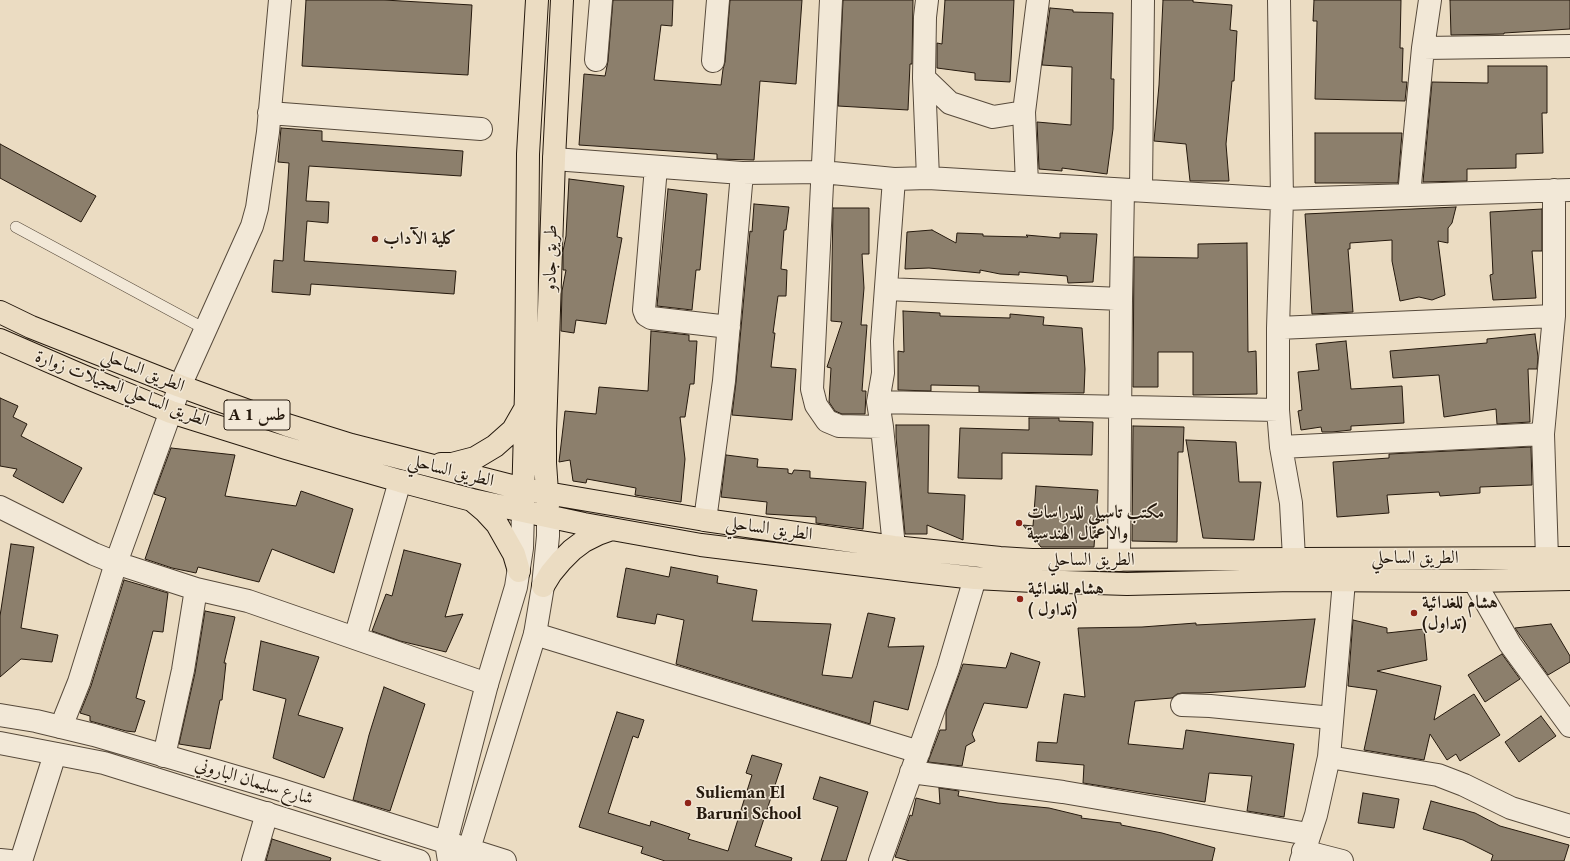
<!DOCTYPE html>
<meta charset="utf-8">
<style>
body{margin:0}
canvas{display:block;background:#ebdcc2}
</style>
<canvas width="1570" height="861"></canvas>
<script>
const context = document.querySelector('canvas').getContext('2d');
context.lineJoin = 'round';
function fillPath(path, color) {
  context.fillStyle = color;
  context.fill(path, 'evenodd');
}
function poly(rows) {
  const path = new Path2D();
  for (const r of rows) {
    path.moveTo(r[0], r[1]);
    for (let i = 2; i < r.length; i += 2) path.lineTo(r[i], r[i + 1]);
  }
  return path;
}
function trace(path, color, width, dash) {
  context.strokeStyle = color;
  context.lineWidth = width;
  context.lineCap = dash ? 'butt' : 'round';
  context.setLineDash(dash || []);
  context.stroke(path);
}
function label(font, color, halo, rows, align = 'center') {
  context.font = font + ' "EB Garamond",Amiri,serif';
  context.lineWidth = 3;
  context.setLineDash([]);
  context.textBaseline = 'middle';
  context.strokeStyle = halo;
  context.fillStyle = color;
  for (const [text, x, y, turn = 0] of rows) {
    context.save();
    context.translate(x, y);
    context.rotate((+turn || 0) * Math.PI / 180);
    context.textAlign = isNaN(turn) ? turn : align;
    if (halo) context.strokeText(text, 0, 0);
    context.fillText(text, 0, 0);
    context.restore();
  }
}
const building = poly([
 [306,0,384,0,472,5,468,75,302,66,306,0],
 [613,0,673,0,672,26,661,25,654,80,721,85,723,69,725,62,730,0,802,0,796,84,760,81,754,160,717,159,717,154,579,145,584,74,605,76,608,61,613,0],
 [843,0,913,0,912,64,910,64,908,110,838,106,843,0],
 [945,0,1014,0,1010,82,975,80,975,73,937,68,937,43,942,44,945,0],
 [1163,0,1193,0,1193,2,1232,5,1230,30,1237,31,1234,81,1232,81,1226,144,1229,181,1190,181,1186,144,1154,141,1159,85,1163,0],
 [1314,0,1401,0,1400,48,1403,48,1402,82,1407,82,1405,101,1315,99,1317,21,1313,21,1314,0],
 [1450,0,1570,0,1570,29,1504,33,1504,34,1451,35,1450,0],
 [1050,8,1073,10,1073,12,1113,13,1111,79,1114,79,1113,129,1107,174,1062,168,1062,171,1039,169,1037,122,1071,125,1072,67,1042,65,1050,8],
 [1488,66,1547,66,1547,113,1542,113,1543,153,1516,154,1516,168,1467,169,1467,181,1423,182,1432,82,1488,83,1488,66],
 [281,128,322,131,322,141,463,151,461,176,309,166,306,201,329,202,328,223,307,221,304,261,456,271,454,294,311,284,310,295,272,292,274,260,283,261,289,163,278,162,281,128],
 [1315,133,1402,133,1398,183,1315,183,1315,133],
 [0,144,96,196,81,222,0,178,0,144],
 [569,179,624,186,617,237,622,238,606,324,576,320,574,333,561,331,562,291,566,270,563,270,563,251,566,236,569,179],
 [668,189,707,194,700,270,696,270,692,310,657,306,668,189],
 [754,204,789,207,786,230,784,230,781,269,787,270,786,296,778,296,773,333,775,333,771,367,796,369,792,420,732,415,736,382,750,231,752,232,754,204],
 [1456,207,1452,223,1448,228,1448,243,1438,241,1445,295,1432,300,1419,297,1400,301,1392,261,1392,240,1350,243,1350,249,1348,249,1353,312,1312,314,1305,214,1456,207],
 [833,208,869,208,869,254,862,254,864,288,861,325,867,325,862,391,866,391,865,414,842,414,835,411,829,402,831,368,827,367,842,322,831,321,833,208],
 [1542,209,1542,251,1532,251,1536,298,1493,300,1490,275,1493,274,1490,212,1542,209],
 [932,230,956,243,957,233,983,234,983,236,1028,237,1026,235,1060,238,1060,233,1097,234,1093,282,1068,283,1067,276,1019,272,1019,275,1000,274,980,270,980,273,929,268,905,269,907,232,932,230],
 [1247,243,1248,352,1256,351,1257,394,1193,395,1193,352,1158,352,1158,387,1133,387,1134,257,1198,258,1198,244,1247,243],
 [903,311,940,313,940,316,1010,318,1010,314,1044,317,1043,325,1082,328,1085,369,1084,393,979,392,979,386,931,385,931,391,898,390,898,351,904,352,903,311],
 [651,331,689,335,689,341,697,341,694,384,690,384,685,417,680,417,685,459,681,502,635,495,636,488,587,479,586,483,573,481,570,460,559,462,565,411,596,414,599,387,648,391,651,331],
 [1535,334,1538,357,1537,369,1528,369,1530,422,1497,424,1496,409,1444,417,1439,375,1393,378,1390,351,1487,343,1487,339,1535,334],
 [1346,341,1351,389,1402,386,1404,423,1351,426,1351,430,1332,432,1322,432,1321,427,1301,430,1298,411,1302,410,1298,372,1319,370,1316,344,1346,341],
 [0,398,18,406,13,417,27,424,21,436,82,468,63,503,13,476,17,469,0,466,0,398],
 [1029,418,1059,418,1059,421,1093,422,1092,455,1002,453,1002,479,958,478,960,428,1029,430,1029,418],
 [896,425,929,425,928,493,965,495,963,540,927,525,927,534,905,534,896,437,896,425],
 [1133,426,1184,427,1183,452,1178,452,1177,542,1132,541,1133,426],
 [1186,440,1236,442,1239,482,1261,482,1254,540,1203,538,1186,440],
 [1531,447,1532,485,1480,487,1480,493,1440,496,1439,492,1387,495,1389,513,1337,517,1333,462,1389,458,1389,454,1531,447],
 [171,448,235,455,225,496,296,506,301,491,353,509,334,573,272,549,259,582,198,567,196,573,172,568,145,559,166,498,154,494,171,448],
 [726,455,758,459,757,467,788,469,788,473,792,474,794,470,810,471,810,478,866,482,863,529,816,523,816,517,766,514,767,502,721,497,726,455],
 [1036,486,1098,490,1094,547,1041,547,1023,525,1033,526,1036,486],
 [11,544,34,547,21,628,58,635,52,662,21,659,0,677,0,616,11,544],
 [404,550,461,564,445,617,463,614,446,652,400,641,372,631,386,594,392,596,404,550],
 [671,567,718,576,717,583,757,590,752,621,831,624,822,675,852,678,868,613,895,618,888,647,924,646,908,710,874,701,870,724,676,664,684,620,657,614,655,624,617,617,626,568,669,577,671,567],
 [124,580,168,593,163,632,153,631,136,698,145,701,135,732,126,731,90,721,90,716,80,713,91,686,124,580],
 [205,611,235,617,224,663,226,663,222,700,220,700,210,749,179,744,195,673,205,611],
 [1315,619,1305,687,1201,693,1182,693,1177,694,1172,698,1135,701,1128,744,1183,749,1186,730,1294,744,1284,817,1247,811,1252,776,1209,773,1205,802,1146,793,1083,783,1084,765,1036,761,1038,742,1057,743,1064,694,1085,697,1078,628,1142,627,1196,623,1196,625,1315,619],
 [1353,620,1387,628,1387,633,1424,629,1427,660,1377,671,1441,686,1434,720,1474,694,1500,735,1460,761,1456,754,1447,760,1430,734,1424,760,1364,750,1377,690,1348,686,1353,620],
 [1551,624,1570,656,1570,662,1548,675,1515,628,1551,624],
 [261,641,319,657,298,715,343,728,324,778,273,758,286,699,253,690,261,641],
 [1011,653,1040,662,1027,708,984,703,972,734,975,741,966,746,962,766,928,762,940,730,946,730,946,711,963,664,1006,668,1011,653],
 [1502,654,1520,679,1485,702,1468,675,1502,654],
 [384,687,425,704,390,811,353,800,369,735,384,687],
 [617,712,644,720,638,738,633,736,608,813,650,826,651,821,690,834,688,839,728,851,752,775,746,773,752,755,782,764,755,846,792,858,791,861,665,861,641,853,643,847,579,827,617,712],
 [1541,716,1556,736,1519,762,1505,742,1541,716],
 [820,777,868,792,846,861,821,861,838,807,813,799,820,777],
 [939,788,959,791,958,796,998,803,1049,808,1082,816,1081,818,1121,823,1121,825,1162,833,1215,848,1212,861,910,861,895,857,910,815,912,816,916,798,940,804,939,788],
 [1363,793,1399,799,1394,828,1358,823,1363,793],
 [1431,801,1475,813,1500,826,1569,845,1564,861,1491,861,1493,855,1463,840,1423,829,1431,801],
 [272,839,331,858,330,861,266,861,272,839]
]);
fillPath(building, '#8c7f6c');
trace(building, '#261a0e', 1);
const service = poly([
 [16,227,205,329]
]);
const minor = poly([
 [831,0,812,389,816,405,827,421,839,426,882,427],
 [927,0,925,17,924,78,928,178],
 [1279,0,1282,199,1278,328,1278,410,1281,447,1291,503,1294,558,1293,577],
 [1430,0,1423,48,1570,46],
 [596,60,601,0],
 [713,61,718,0],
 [924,78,950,103,993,117,1024,112],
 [269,113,481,129],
 [554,159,742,173,822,172,894,179,928,178,1282,199,1570,190],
 [656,167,644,310,646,315,651,318,729,327],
 [894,179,882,341,883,373,878,402,882,427,894,547],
 [1027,184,1024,112,1038,0],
 [1141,190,1143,0],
 [1409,195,1423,48],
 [886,289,1121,299],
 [1278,328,1554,316],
 [878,402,1278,410],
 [1281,447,1543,434],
 [0,507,94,554,116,563,196,589,248,601,487,684],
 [705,520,724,381,742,173],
 [1547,558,1543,434,1554,316,1554,190],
 [1119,560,1121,299,1123,190],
 [1474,581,1510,644,1570,726],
 [535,634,919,752],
 [355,638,400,481],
 [1182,705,1210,706,1332,718],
 [61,727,79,682,116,563,180,386,252,226,257,208,268,132,280,0],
 [164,756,183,670,196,589],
 [1329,757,1438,775,1464,785,1511,808,1570,826],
 [911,772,1063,792,1308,834],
 [1303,851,1342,861],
 [0,860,10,861],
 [21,861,55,754],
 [253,861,267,813],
 [880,861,948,669,975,578],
 [1301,861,1316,815,1329,757,1344,581]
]);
const tertiary = poly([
 [0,715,36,721,94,735,278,789,505,861],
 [0,743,104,763,419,861],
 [449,861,446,842,487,684,516,587,522,548,523,511],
 [469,861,469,849,535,634,543,586,548,536,548,515]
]);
const trunk = poly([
 [0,312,31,327,180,386,287,425,351,445,523,489,705,520,894,547,1000,558,1032,560,1570,558],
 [0,340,83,376,171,412,286,448,400,481,472,500,584,524,701,545,913,571,975,578,1033,581,1127,584,1293,580,1474,581,1570,579],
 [441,464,452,464,475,458,495,446,513,430,525,409],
 [472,500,485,511,497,524,514,554,519,571],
 [523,503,526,391,528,154,537,0],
 [548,506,545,463,545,431,554,159,562,0],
 [543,586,551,573,561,561,572,550,584,541,598,534,612,529]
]);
trace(service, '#574a3b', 12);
trace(minor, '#574a3b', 24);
trace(tertiary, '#574a3b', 24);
trace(trunk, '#261a0e', 24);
trace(service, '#f2e8d7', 11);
trace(minor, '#f2e8d7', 22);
trace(tertiary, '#f2e8d7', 22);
trace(trunk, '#ebdcc2', 22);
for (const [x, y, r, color] of [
 [375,239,4,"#8f2418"],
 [1019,523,4,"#8f2418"],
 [1020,599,4,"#8f2418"],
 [1414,613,4,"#8f2418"],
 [688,803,4,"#8f2418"]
]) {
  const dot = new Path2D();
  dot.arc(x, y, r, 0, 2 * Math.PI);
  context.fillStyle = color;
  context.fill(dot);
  trace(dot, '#f2e8d7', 1.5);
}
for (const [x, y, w] of [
 [257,415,66]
]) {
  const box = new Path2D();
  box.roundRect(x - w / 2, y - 15, w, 30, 3);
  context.fillStyle = '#f2e8d7';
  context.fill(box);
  trace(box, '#261a0e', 1);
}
label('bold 17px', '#261a0e', null, [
 ["A 1 طس",257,415]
]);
label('bold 18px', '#261a0e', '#f2e8d7', [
 ["كلية الآداب",383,239],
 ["مكتب تاسيلي للدراسات",1027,513],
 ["والاعمال الهندسية",1027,534],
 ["هشام للغدائية",1028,589],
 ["( تداول)",1028,610],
 ["هشام للغدائية",1422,603],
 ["(تداول)",1422,624],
 ["Sulieman El",696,793],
 ["Baruni School",696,814]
], 'left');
label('18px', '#261a0e', '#f2e8d7', [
 ["طريق جادو",551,258,-89],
 ["الطريق الساحلي",143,371,22],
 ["الطريق الساحلي العجيلات زوارة",122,389,21],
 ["الطريق الساحلي",451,471,14],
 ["الطريق الساحلي",769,529,8],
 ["الطريق الساحلي",1415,558],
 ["الطريق الساحلي",1091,560],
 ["شارع سليمان الباروني",254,782,17]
]);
</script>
